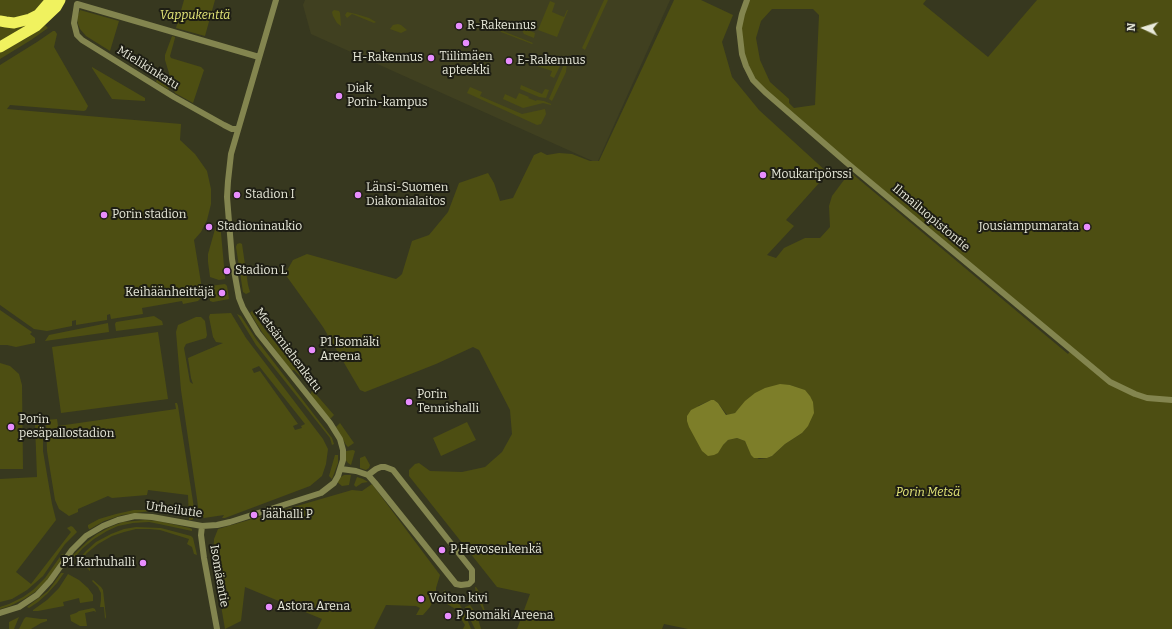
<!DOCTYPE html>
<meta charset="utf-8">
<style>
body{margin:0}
#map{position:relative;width:1172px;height:629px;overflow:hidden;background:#37381f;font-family:Bitter,serif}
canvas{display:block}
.north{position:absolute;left:1124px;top:8px;width:40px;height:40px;-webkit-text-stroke:3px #1e1e14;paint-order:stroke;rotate:274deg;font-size:11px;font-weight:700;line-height:16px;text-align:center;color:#e9eadb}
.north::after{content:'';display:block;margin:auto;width:14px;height:18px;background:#e9eadb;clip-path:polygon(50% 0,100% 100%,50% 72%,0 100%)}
</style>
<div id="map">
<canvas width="1172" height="629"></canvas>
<div class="north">N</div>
</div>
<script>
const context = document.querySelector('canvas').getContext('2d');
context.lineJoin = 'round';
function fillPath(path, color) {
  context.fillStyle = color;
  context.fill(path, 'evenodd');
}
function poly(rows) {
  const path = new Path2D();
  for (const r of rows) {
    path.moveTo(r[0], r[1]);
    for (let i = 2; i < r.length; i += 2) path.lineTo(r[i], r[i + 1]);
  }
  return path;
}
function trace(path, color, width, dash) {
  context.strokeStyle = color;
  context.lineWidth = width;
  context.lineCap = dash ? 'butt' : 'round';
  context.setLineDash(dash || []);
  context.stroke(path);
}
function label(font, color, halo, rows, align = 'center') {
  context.font = font + ' Bitter,serif';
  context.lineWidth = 4;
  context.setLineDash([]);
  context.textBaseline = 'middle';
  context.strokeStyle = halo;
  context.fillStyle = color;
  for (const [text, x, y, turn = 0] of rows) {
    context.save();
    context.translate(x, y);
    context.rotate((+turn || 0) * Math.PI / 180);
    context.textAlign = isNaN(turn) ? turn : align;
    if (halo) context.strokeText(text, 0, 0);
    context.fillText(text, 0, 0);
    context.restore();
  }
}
fillPath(poly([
 [305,0,670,0,597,163,311,34,303,5]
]), '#404020');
fillPath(poly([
 [0,0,48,0,42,7,20,19,0,18],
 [184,0,215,0,205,36,176,28],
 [604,0,608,0,585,50,582,48],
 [674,0,701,0,733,15,722,42,732,77,759,110,828,173,786,220,794,226,767,255,776,258,784,248,805,238,820,238,830,227,829,206,832,196,850,172,1068,354,1071,350,764,91,746,66,739,28,747,0,926,0,923,4,988,57,1037,0,1172,0,1172,629,688,629,664,624,662,629,517,629,530,594,497,587,409,476,409,470,415,464,419,463,430,471,462,472,485,467,502,452,512,434,510,410,479,350,473,347,436,364,365,392,360,390,323,327,285,274,293,260,307,254,396,279,400,276,402,274,412,241,429,235,448,212,459,183,488,173,494,183,500,201,513,198,534,155,541,152,547,155,559,153,572,154,590,161,599,161],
 [772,9,813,9,819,15,815,105,794,108,789,103,789,99,770,82,760,60,756,38,761,21],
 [790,385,804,390,810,396,802,433,785,444,772,456,767,458,759,459,751,454,745,441,737,438,728,440,723,445,698,406,711,400,714,400,718,403,727,415,735,413,739,409],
 [550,1,555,3,552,12,564,17,567,10,568,10,557,37,538,30],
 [80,10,119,21,110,51,86,36,80,29,78,24,77,18],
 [334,10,339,11,340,13,341,26,337,23,333,16,332,12],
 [347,12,356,14,369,18,376,22,374,23,352,14,347,18,345,15],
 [31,23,0,43,0,26],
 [398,24,401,25,407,30,401,33,390,29,393,25],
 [45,25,48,28,31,40,0,59,0,52,27,38],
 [523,28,535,33,534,38,524,34,522,30],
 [500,30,533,43,532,44,501,32],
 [53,31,55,31,57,34,54,47,88,106,86,110,84,111,10,105,7,109,181,124,180,140,195,154,207,171,211,189,211,204,207,220,201,232,194,240,203,295,198,301,183,304,182,301,142,308,143,314,111,319,110,314,107,315,107,320,76,325,76,320,72,321,72,326,47,331,34,329,0,305,0,65,37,42],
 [172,36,175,37,175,38,170,56,171,58,201,67,204,70,193,103,175,93,165,60,165,55],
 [550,55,561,60,562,62,554,78,550,76,552,71,537,66,538,64,537,60],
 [565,62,567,62,566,72,552,101,549,99],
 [92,67,145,98,145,101,112,99,92,68],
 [160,70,162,70,163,71,169,90,156,82],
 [521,85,542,94,545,89,549,90,546,98,539,97,520,89],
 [470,87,482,92,480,96,522,114,545,109,546,114,541,124,537,125,467,93],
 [519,93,529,97,528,98,536,101,537,100,544,101,551,104,551,105,543,103,523,108,503,99,505,94,516,99],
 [217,222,220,222,225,277,225,279,219,280,210,277,208,262,208,254],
 [240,243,242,244,248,285,250,292,246,294,243,292,236,247,237,244],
 [225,284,227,286,229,299,213,302,210,301,209,293,210,286],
 [0,310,32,332,30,334,35,338,35,343,16,347,7,345,0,345],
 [252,311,266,331,302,376,301,377,294,370,291,371,262,332,250,313],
 [231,313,246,338,323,439,328,449,326,464,322,476,310,486,225,518,222,518,224,515,204,518,199,514,197,499,181,390,176,332,178,325,196,317,201,317,205,321,207,335,206,338,186,344,184,348,190,382,193,384,191,378,188,358,223,343,216,342,213,337,209,317,210,314],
 [259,366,305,424,301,426,302,428,295,430,293,426,298,424,260,371,254,373,252,369],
 [237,314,241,316,256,339,332,438,334,444,332,445,330,438,256,345],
 [154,316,162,321,163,325,116,331,115,324,116,322],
 [108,323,109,332,45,341,49,335],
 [158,332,168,399,61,413,52,347],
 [0,363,10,366,19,374,22,385,23,469,0,469],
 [312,391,314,392,334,415,331,418,329,419,310,395],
 [175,403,177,403,178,406,194,508,193,519,192,520,189,520,189,518,188,495,148,490,147,495,112,498,108,496,78,509,78,512,69,516,59,509,55,500,47,451,46,420,57,419,58,426,176,409],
 [467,422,476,440,441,456,433,438],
 [41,423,43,426,43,451,52,504,56,520,16,572,31,584,71,532,67,528,71,526,73,527,77,532,65,544,43,576,27,590,12,599,0,602,0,479,37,477,35,424],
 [340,423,354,443,348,447,346,445,336,427],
 [353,450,355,451,351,465,348,463,345,459,346,451],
 [335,455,338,455,338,463,332,479,329,476],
 [365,456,370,465,369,468,366,470,360,468,360,458],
 [344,475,351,475,349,485,342,486,336,481,339,478],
 [357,477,363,479,368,482,362,483,356,487,354,485],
 [372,484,440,575,436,588,436,596,430,607,423,615,416,615,420,608,416,606,386,605,374,629,317,629,322,619,245,587,241,621,225,629,213,559,214,539,218,529,352,490,362,491],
 [134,510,149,510,150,511,122,515,104,521,90,529,89,529,88,527,88,525,99,519,116,514],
 [145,520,158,521,190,528,192,529,192,531,159,524,149,522,133,523,118,526,107,531,94,539,83,548,75,557,73,555,88,541,97,534,110,527,123,522],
 [136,527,161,528,191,536,193,538,197,555,194,554,192,547,187,544,189,539,160,530,149,529,136,529,124,532,112,536,98,544,87,553,82,559,90,566,90,571,80,561,80,558,86,551,96,542,111,534,124,529],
 [62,554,64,555,48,580,35,592,24,599,10,606,0,609,0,607,9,604,23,597,33,590,45,578],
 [61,573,64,573,57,583,47,594,38,602,29,608,27,607,28,606,48,591],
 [68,574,79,580,88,588,93,595,93,601,80,603,79,598,63,602,64,606,38,611,33,611,33,610,47,600,59,588],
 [93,580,101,587,103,590,106,617,105,619,104,607,100,607,101,600,101,593,98,587,92,581],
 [475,587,476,587,478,590,488,620,476,596],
 [444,590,451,595,460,605,465,614,471,629,463,629,465,625,461,619,464,614,442,601,442,596],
 [470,605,477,615,481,629,475,629,465,609,465,607],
 [93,608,95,609,96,612,94,611,85,613,87,626,80,626,71,621,70,615,76,613,79,611],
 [19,617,14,629,9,629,9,622],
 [26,617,41,619,47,619,47,621,41,623,31,629,19,629,24,619]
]), '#4d4e12');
fillPath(poly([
 [780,384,790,385,805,390,810,396,813,402,814,413,808,426,802,433,785,444,772,456,767,458,754,458,751,455,745,441,737,438,728,440,723,445,718,453,714,455,708,456,702,451,689,427,687,421,687,416,691,410,711,400,714,400,718,403,726,415,735,413,745,401,755,393,765,388]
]), '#7d7e29');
trace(poly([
 [747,0,742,14,739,28,742,54,746,66,753,80,765,92,847,163,1110,382,1135,394,1147,398,1172,400],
 [238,129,232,129,224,125,174,97,82,40,77,35,74,23,77,4,259,57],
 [341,469,356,471,368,475,375,483,456,584,461,585,469,584,472,581,472,570,393,470,385,467,381,467,376,469,368,475],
 [202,526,201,535,204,558,217,629],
 [0,613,19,607,37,595,50,581,72,550,86,536,103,526,118,520,135,516,152,517,202,526,217,525,230,522,321,493,334,483,338,476,343,460,343,450,340,439,330,423,258,333,243,308,239,298,232,259,227,197,228,181,231,154,276,0]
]), '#83854f', 6);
trace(poly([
 [0,21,6,22,14,23,30,19,38,15,51,0],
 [0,47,36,26,56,7,60,0]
]), '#f0f25f', 11);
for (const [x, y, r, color] of [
 [459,26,4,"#e98dfe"],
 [466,43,4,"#e98dfe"],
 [431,58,4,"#e98dfe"],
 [509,61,4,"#e98dfe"],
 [339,96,4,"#e98dfe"],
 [763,175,4,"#e98dfe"],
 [237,195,4,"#e98dfe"],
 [358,195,4,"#e98dfe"],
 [104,215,4,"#e98dfe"],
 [209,227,4,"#e98dfe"],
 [1087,227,4,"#e98dfe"],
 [227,271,4,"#e98dfe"],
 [222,293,4,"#e98dfe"],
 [312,350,4,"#e98dfe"],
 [409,402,4,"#e98dfe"],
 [11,427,4,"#e98dfe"],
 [254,515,4,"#e98dfe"],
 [442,550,4,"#e98dfe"],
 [143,563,4,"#e98dfe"],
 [421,599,4,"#e98dfe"],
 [269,607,4,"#e98dfe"],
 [448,616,4,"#e98dfe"]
]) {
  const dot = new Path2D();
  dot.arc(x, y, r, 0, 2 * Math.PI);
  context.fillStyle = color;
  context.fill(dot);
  trace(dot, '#1e1e14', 1.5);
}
label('italic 12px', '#e7e979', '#1e1e14', [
 ["Vappukenttä",195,16],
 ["Porin Metsä",928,493]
]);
label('12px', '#e9eadb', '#1e1e14', [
 ["R-Rakennus",467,26],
 ["Tiilimäen",466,57,"center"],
 ["apteekki",466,71,"center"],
 ["H-Rakennus",423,58,"right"],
 ["E-Rakennus",517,61],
 ["Diak",347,89],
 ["Porin-kampus",347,103],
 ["Moukaripörssi",771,175],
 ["Länsi-Suomen",366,188],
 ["Diakonialaitos",366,202],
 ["Stadion I",245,195],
 ["Porin stadion",112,215],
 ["Stadioninaukio",217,227],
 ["Jousiampumarata",1079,227,"right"],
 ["Stadion L",235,271],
 ["Keihäänheittäjä",214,293,"right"],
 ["P1 Isomäki",320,343],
 ["Areena",320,357],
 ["Porin",417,395],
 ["Tennishalli",417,409],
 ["Porin",19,420],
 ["pesäpallostadion",19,434],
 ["Jäähalli P",262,515],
 ["P Hevosenkenkä",450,550],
 ["P1 Karhuhalli",135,563,"right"],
 ["Voiton kivi",429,599],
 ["Astora Arena",277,607],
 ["P Isomäki Areena",456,616]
], 'left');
label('12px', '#e9eadb', '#1e1e14', [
 ["Mielikinkatu",148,68,32],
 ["Ilmailuopistontie",931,218,40],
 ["Metsämiehenkatu",288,350,53],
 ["Urheilutie",174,510,8],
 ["Isomäentie",219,576,80]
]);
</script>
